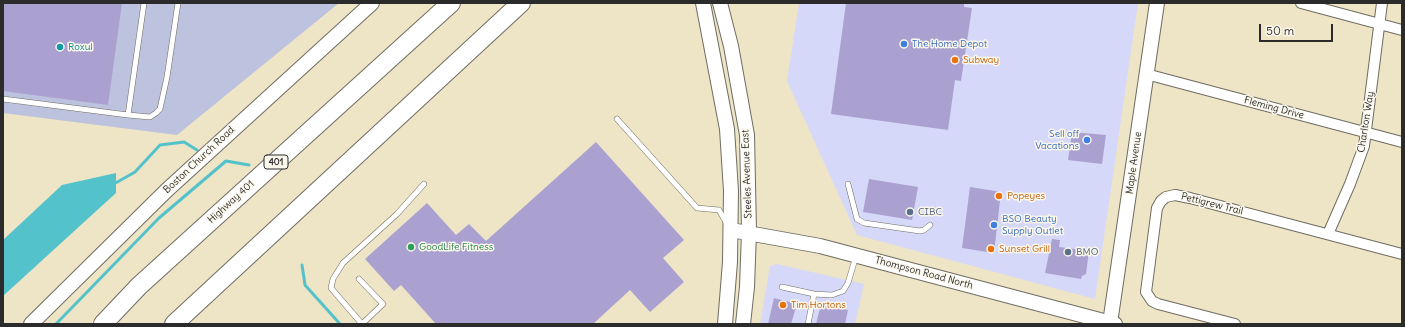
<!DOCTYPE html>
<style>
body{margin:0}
#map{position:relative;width:1405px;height:327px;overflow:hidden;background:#eee4c6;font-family:Delius,sans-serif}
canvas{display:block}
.frame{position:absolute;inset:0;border:4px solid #2b2b2b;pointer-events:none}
.scale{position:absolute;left:1259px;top:24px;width:74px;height:18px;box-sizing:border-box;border:2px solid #2b2b2b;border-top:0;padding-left:5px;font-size:12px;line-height:14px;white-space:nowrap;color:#2b2b2b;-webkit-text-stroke:3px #fbf7ec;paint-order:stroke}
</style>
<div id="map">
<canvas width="1405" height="327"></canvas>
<div class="frame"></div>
<div class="scale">50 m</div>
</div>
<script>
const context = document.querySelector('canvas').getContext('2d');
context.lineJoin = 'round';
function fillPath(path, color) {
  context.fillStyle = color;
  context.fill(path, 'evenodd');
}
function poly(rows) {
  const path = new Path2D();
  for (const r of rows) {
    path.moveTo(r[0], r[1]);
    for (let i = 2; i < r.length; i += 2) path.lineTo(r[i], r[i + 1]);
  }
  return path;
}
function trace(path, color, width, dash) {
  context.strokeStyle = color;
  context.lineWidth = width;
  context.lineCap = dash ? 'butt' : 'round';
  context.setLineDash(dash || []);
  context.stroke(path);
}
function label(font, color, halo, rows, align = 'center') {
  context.font = font + ' Delius,sans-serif';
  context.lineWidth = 3;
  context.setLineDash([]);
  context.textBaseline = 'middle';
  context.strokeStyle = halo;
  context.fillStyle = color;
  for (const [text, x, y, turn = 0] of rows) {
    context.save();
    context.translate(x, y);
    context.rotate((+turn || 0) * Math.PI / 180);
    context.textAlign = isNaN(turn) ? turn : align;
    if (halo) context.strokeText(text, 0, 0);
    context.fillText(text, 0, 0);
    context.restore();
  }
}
fillPath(poly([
 [799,3,1138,3,1095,299,857,235,787,81],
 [777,264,864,284,855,324,760,324,770,266]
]), '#d5d8f9');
fillPath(poly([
 [3,3,339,3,177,135,3,113]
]), '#bdc3de');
fillPath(poly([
 [116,173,116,193,3,296,3,240,62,185]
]), '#54c2cb');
trace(poly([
 [112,185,135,172,160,145,184,142,197,150],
 [302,265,305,285,340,324],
 [56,324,159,218,226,161,249,165]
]), '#54c2cb', 3);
fillPath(poly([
 [3,3,122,3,108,105,3,91],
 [846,3,964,3,964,7,972,8,961,81,955,80,948,130,831,114],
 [1072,132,1106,135,1102,164,1068,160],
 [596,142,684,240,663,258,684,282,650,312,630,290,593,324,436,324,401,285,394,291,365,259,427,203,456,235,469,224,486,241],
 [869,179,918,187,912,220,863,212],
 [970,187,1001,192,994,253,962,248],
 [1052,239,1060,240,1059,247,1089,251,1086,274,1082,276,1081,279,1045,273],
 [774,298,797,304,791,324,768,324],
 [821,304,848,310,845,324,816,324]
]), '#aba1d0');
const lane = poly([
 [144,3,128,115,150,117,156,113,160,109,167,77,178,3],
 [3,99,128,115],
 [617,119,697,208,719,210,727,224],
 [848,184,857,219,864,223,920,231,924,230,930,225],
 [359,279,383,304,362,324],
 [782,287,814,294,832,295,843,291,848,283,856,256],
 [362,324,331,288,333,279,343,263,397,214,424,184],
 [808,324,814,294]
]);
const street = poly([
 [1301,3,1402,30],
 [1146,74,1402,142],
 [1328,234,1350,184,1364,146,1382,3],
 [1235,324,1158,304,1152,301,1146,292,1157,208,1161,201,1166,197,1175,195,1190,198,1402,254]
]);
const secondary = poly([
 [703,3,727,129,731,191,730,262,725,324],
 [720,3,731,46,747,135,749,232,747,287,743,324],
 [731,230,820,246,1115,324],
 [1110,323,1157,3],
 [31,324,167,190,372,3]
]);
const highway = poly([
 [103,324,139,286,451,3],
 [174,324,521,3]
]);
trace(lane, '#6f6c61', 6);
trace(street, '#6f6c61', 12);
trace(secondary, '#6f6c61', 16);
trace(highway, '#6f6c61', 20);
trace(lane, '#fff', 5);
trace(street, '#fff', 10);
trace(secondary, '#fff', 14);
trace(highway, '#fff', 18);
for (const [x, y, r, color] of [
 [904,44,4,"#3f7fe0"],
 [60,47,4,"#0f9aa8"],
 [955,60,4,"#e8710a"],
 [1087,140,4,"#3f7fe0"],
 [999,196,4,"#e8710a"],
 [910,212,4,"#5c6f8a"],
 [994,225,4,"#3f7fe0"],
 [411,247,4,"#2e9e5b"],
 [991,249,4,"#e8710a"],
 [1068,252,4,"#5c6f8a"],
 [783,305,4,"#e8710a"]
]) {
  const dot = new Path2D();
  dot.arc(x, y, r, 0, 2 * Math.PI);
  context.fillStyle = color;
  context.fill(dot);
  trace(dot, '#fbf7ec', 1.5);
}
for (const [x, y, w] of [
 [276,162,24]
]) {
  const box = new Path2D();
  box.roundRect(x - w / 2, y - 7, w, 14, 3);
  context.fillStyle = '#fbf7ec';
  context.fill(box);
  trace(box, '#2b2b2b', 1);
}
label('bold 9px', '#2b2b2b', null, [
 ["401",276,162]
]);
label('10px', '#366cbe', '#fbf7ec', [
 ["The Home Depot",912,44],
 ["Sell off",1079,134,"right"],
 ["Vacations",1079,146,"right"],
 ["BSO Beauty",1002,219],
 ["Supply Outlet",1002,231]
], 'left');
label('10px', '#0d838f', '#fbf7ec', [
 ["Roxul",68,47]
], 'left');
label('10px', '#c56008', '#fbf7ec', [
 ["Subway",963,60],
 ["Popeyes",1007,196],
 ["Sunset Grill",999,249],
 ["Tim Hortons",791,305]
], 'left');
label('10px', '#2b2b2b', '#fbf7ec', [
 ["Fleming Drive",1274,108,15],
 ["Charlton Way",1366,122,-81],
 ["Boston Church Road",199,160,-43],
 ["Maple Avenue",1134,163,-82],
 ["Steeles Avenue East",747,174,-92],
 ["Highway 401",231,202,-42],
 ["Pettigrew Trail",1212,204,14],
 ["Thompson Road North",924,273,15]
]);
label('10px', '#4e5e75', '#fbf7ec', [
 ["CIBC",918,212],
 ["BMO",1076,252]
], 'left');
label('10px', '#27864d', '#fbf7ec', [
 ["GoodLife Fitness",419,247]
], 'left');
</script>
